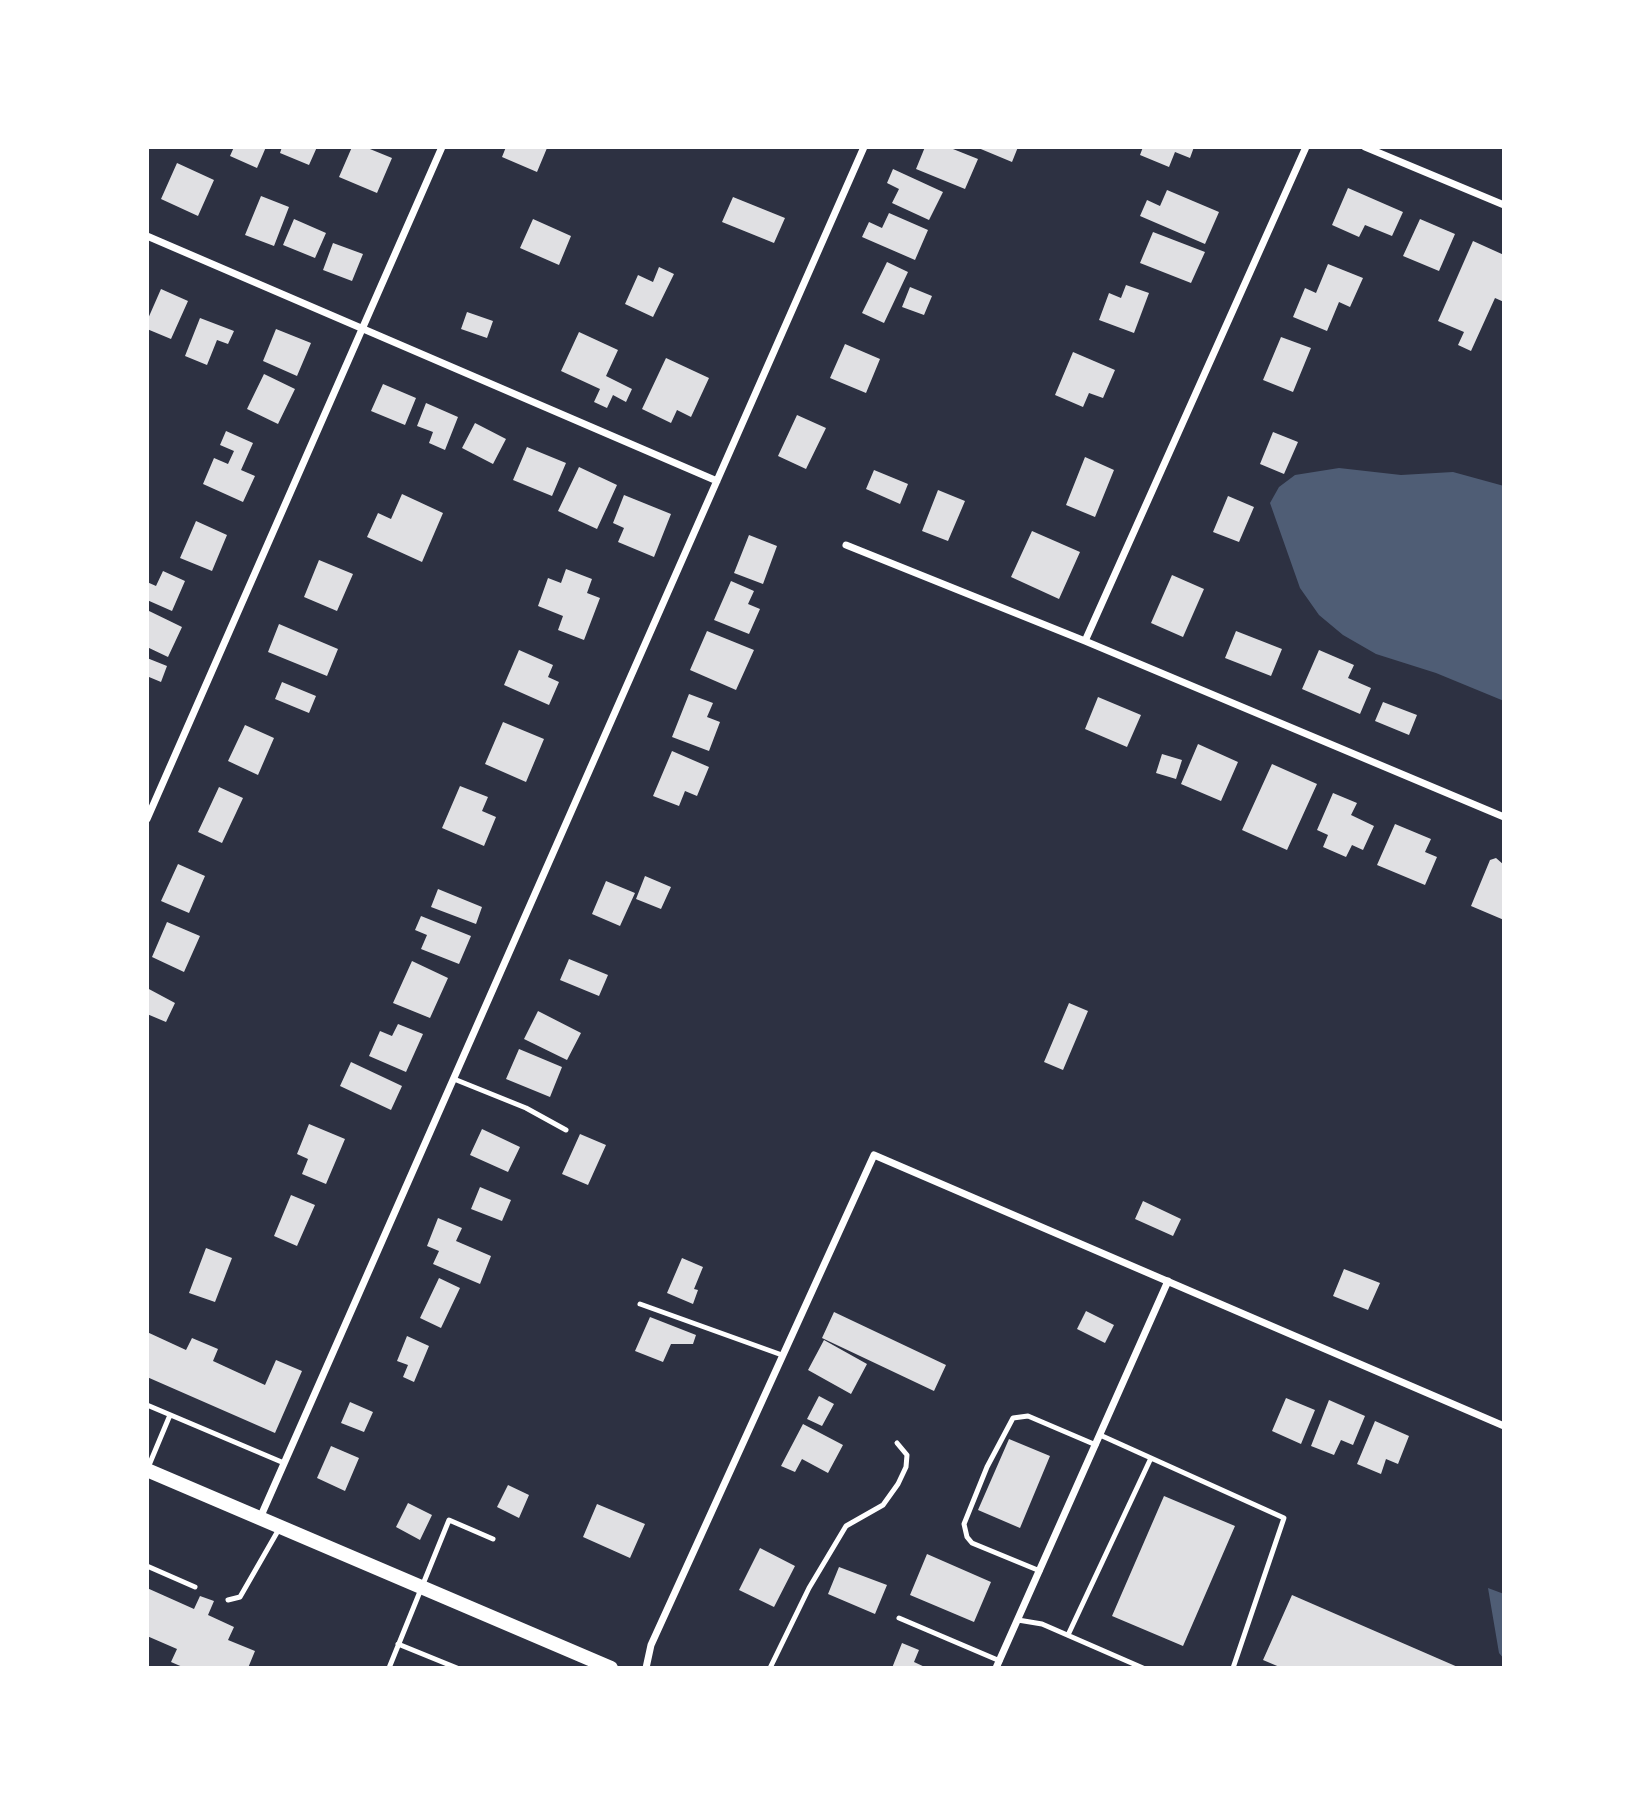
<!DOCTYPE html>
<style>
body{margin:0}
#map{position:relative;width:1651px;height:1815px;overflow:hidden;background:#2d3142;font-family:Jost,sans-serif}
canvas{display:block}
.frame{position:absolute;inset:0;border:149px solid #fff;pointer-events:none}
</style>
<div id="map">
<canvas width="1651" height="1815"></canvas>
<div class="frame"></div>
</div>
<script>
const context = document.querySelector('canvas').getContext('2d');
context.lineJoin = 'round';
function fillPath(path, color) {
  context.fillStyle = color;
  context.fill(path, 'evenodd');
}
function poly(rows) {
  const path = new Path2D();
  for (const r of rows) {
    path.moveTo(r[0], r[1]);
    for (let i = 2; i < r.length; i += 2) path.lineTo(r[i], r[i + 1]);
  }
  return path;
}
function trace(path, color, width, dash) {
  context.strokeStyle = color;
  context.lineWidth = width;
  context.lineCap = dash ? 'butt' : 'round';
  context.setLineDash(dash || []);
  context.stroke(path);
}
fillPath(poly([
 [1339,468,1401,475,1453,472,1504,486,1504,701,1436,673,1376,654,1343,635,1319,615,1300,588,1270,503,1279,487,1295,475],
 [1488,1588,1504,1594,1504,1659,1499,1653]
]), '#4f5d75');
fillPath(poly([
 [234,147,266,147,257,168,230,156],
 [282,147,317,147,309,165,280,153],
 [352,147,365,147,392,158,377,193,339,177],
 [506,147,545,147,547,148,537,172,502,157],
 [925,147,948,147,978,159,965,189,916,169],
 [976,147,1018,147,1012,162],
 [1143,147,1194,147,1190,158,1175,152,1169,167,1140,155],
 [177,163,214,180,198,216,161,199],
 [893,169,943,192,929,220,892,203,899,189,887,183],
 [1348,188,1403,212,1392,236,1365,225,1359,237,1332,225],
 [1167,190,1219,212,1205,244,1140,216,1147,200,1160,206],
 [261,196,289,207,274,246,245,235],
 [733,197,785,218,774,243,722,222],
 [889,213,928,230,915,260,862,237,869,222,882,228],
 [294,219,326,233,315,258,283,245],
 [533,219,571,236,559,265,520,248],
 [1420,219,1455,234,1439,271,1403,256],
 [1153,232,1205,252,1191,283,1140,263],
 [1473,241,1504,255,1504,302,1495,298,1471,351,1458,345,1464,332,1438,321],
 [333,243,363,254,352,281,323,270],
 [887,262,908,272,884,323,862,313],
 [1328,264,1363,278,1350,307,1339,302,1327,331,1293,317,1305,288,1316,293],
 [659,267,674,274,653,317,625,304,638,275,653,282],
 [1126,285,1149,293,1134,333,1099,320,1109,293,1121,298],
 [910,287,932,296,924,315,902,307],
 [161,289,188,301,171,339,147,329,147,321],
 [467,312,493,321,487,338,461,329],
 [200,318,234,331,228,344,217,340,207,365,185,356],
 [276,329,311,343,297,376,263,361],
 [579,332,618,350,606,376,632,389,626,402,613,395,607,408,594,402,600,389,561,371],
 [1281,337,1311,348,1293,392,1263,380],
 [845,344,880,359,866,393,830,378],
 [1073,352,1115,370,1103,398,1089,393,1083,407,1055,395],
 [666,358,709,378,691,417,677,410,671,423,642,409],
 [264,374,295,389,278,424,247,409],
 [383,384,416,398,405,425,371,411],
 [426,403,458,417,445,450,429,443,433,432,417,426],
 [797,415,826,428,806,469,778,456],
 [475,423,506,439,493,464,462,448],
 [226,431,253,443,241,470,255,476,243,502,203,484,214,458,228,464,234,451,220,445],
 [1273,432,1298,442,1284,474,1260,464],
 [527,447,566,463,552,496,513,480],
 [1085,457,1114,470,1095,517,1066,505],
 [579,467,617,485,597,529,558,511],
 [874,470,908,484,900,504,866,489],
 [938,490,965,501,948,541,922,531],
 [402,494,443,513,422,562,367,537,378,513,391,519],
 [624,495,671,514,654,557,618,542,624,528,613,523],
 [1228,496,1254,507,1239,542,1213,532],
 [196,521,227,535,212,571,180,558],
 [1032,531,1080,552,1059,599,1011,577],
 [749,535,777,546,763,584,734,573],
 [319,560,353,574,337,611,304,597],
 [566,569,592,579,587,593,600,598,584,640,558,630,563,616,538,606,548,578,561,583],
 [163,571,185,581,172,611,147,600,147,582,156,586],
 [1172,575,1204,589,1183,637,1151,623],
 [731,581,754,591,748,604,760,609,749,634,714,620],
 [147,610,182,627,168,657,147,647],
 [279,624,338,649,327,676,268,652],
 [707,631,754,650,736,690,690,670],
 [1236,631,1282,649,1271,676,1225,658],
 [519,650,553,665,548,677,559,682,549,705,504,685],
 [1319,650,1354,665,1348,678,1371,688,1360,714,1302,689],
 [147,658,167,666,161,682,149,677,147,681],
 [282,682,316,696,309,713,275,699],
 [689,694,713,703,707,717,720,722,709,751,672,737],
 [1098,697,1141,715,1127,747,1085,729],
 [1383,702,1417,715,1409,735,1375,721],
 [503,722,544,739,526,782,485,764],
 [245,725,274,738,258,775,228,761],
 [1198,744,1238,762,1221,801,1181,784],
 [672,751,709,767,697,796,685,791,679,806,653,796],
 [1162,754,1182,760,1176,779,1156,773],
 [1272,764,1317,784,1287,850,1242,830],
 [460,786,488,797,482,811,496,817,484,846,442,828],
 [219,787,243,798,222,843,198,832],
 [1333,793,1357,803,1351,815,1374,826,1363,850,1352,845,1346,857,1323,847,1328,835,1317,830],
 [1395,824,1431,839,1425,852,1437,857,1425,885,1377,865],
 [1496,858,1504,865,1504,920,1471,906,1490,860],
 [178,864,205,876,189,913,161,901],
 [645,876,671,887,661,909,636,899],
 [606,881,635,893,620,926,592,914],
 [438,889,482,907,476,924,431,907],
 [421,916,471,936,459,964,421,949,427,935,415,930],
 [167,922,200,936,184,972,152,957],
 [569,959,608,975,599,996,560,980],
 [412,961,448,978,430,1018,393,1003],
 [147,988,175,1003,166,1022,147,1014],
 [1069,1003,1088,1011,1063,1070,1044,1062],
 [538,1011,581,1033,567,1060,524,1039],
 [398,1024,423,1034,406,1072,369,1056,380,1031,392,1036],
 [519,1049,562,1067,550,1097,506,1079],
 [351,1062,402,1086,391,1110,340,1086],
 [309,1124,345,1139,326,1184,302,1174,308,1159,297,1154],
 [482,1129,520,1147,508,1172,470,1155],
 [580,1134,606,1145,588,1185,562,1174],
 [480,1187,511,1200,502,1221,471,1209],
 [291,1195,315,1205,297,1246,274,1236],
 [1143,1201,1181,1219,1173,1236,1135,1219],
 [438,1218,462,1228,456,1241,491,1256,480,1284,433,1264,439,1251,427,1246],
 [206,1248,232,1258,215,1302,189,1293],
 [682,1258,703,1267,694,1289,698,1290,693,1304,667,1293],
 [1344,1269,1380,1283,1368,1310,1333,1296],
 [439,1278,460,1288,441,1328,420,1318],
 [1086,1311,1114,1325,1105,1343,1077,1329],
 [834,1312,946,1365,934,1391,822,1338],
 [650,1317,696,1335,693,1344,671,1344,663,1362,635,1351],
 [147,1332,186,1350,192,1338,218,1349,213,1361,265,1385,276,1360,302,1371,275,1433,147,1377],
 [407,1336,429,1346,414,1382,403,1377,408,1365,397,1361],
 [824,1340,867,1364,851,1394,808,1370],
 [819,1396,834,1404,822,1426,807,1419],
 [1286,1398,1315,1410,1301,1444,1272,1431],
 [1329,1400,1365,1416,1353,1445,1341,1440,1334,1455,1311,1446],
 [350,1402,373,1412,364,1432,341,1423],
 [1375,1421,1409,1436,1398,1464,1386,1459,1381,1474,1357,1464],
 [803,1424,843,1445,828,1473,802,1459,795,1472,781,1466],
 [1009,1439,1050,1456,1020,1528,978,1510],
 [331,1446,359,1458,345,1491,317,1478],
 [508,1485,529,1495,519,1518,497,1507],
 [1164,1496,1235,1526,1183,1646,1112,1616],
 [408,1503,432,1515,420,1540,396,1527],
 [597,1504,645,1524,630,1558,583,1537],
 [760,1548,795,1566,774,1607,739,1590],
 [927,1554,991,1582,974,1622,910,1595],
 [839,1567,887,1585,875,1614,828,1594],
 [147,1588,194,1609,200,1596,214,1601,208,1615,234,1627,228,1640,255,1651,248,1668,185,1668,171,1662,177,1649,147,1636],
 [1292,1595,1460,1668,1282,1668,1263,1660],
 [902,1643,919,1650,914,1662,927,1668,892,1668]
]), '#e0e0e3');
trace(poly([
 [454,1079,526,1108,566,1130],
 [640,1304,782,1355],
 [147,1405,284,1463],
 [1100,1435,1284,1518,1233,1668],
 [147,1470,170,1415],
 [147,1566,195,1587],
 [1040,1571,972,1543,967,1537,964,1524,987,1467,1013,1418,1028,1416,1096,1445],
 [228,1600,240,1597,279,1529],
 [899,1618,1000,1661],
 [1018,1620,1042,1624,1143,1668],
 [1068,1635,1151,1458],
 [398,1644,457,1668],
 [389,1668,449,1520,493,1539],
 [770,1668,809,1588,846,1526,883,1505,898,1484,906,1467,907,1455,897,1443]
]), '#fff', 5);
trace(poly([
 [1365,147,1504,205],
 [147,236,717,481],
 [846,545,1085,641,1504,817],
 [1085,641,1306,147],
 [147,819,442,147],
 [260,1518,864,147],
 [646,1668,651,1645,874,1155,1504,1426],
 [996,1668,1168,1281]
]), '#fff', 7);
trace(poly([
 [147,1470,611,1668]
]), '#fff', 14);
</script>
